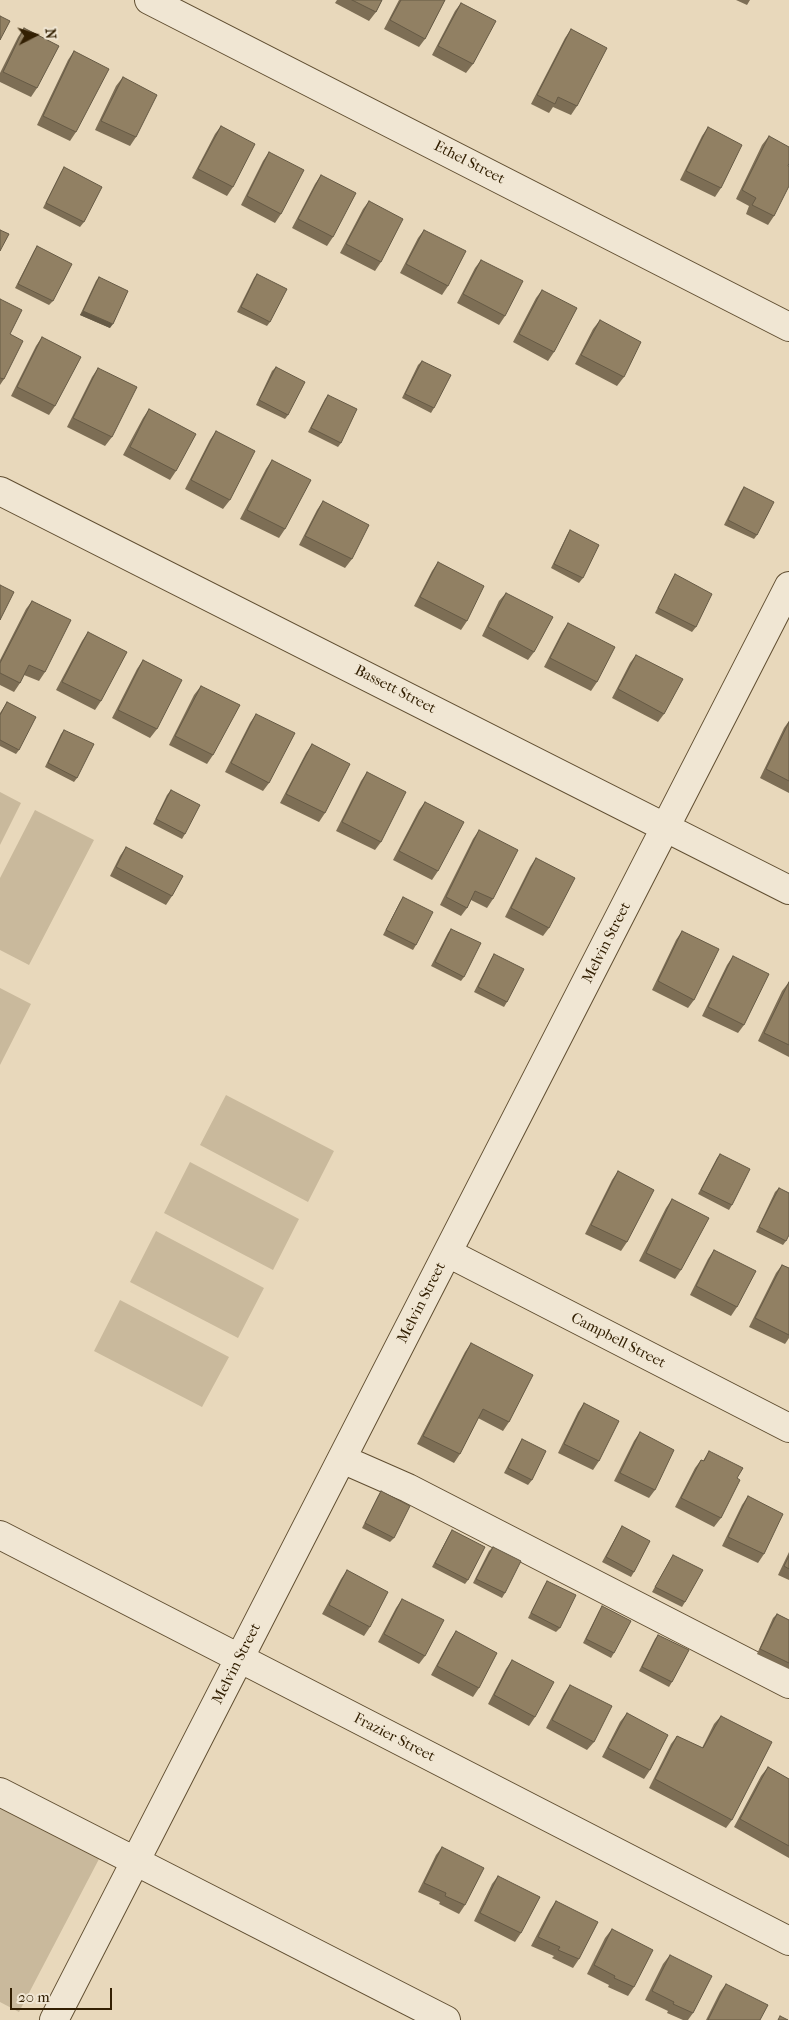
<!DOCTYPE html>
<style>
body{margin:0}
#map{position:relative;width:789px;height:2020px;overflow:hidden;background:#e8d8bb;font-family:"IM FELL French Canon",serif}
canvas{display:block}
.north{position:absolute;left:10px;top:10px;width:50px;height:50px;-webkit-text-stroke:4px #f0e6d3;paint-order:stroke;rotate:85deg;font-size:14px;font-weight:700;line-height:20px;text-align:center;color:#332003}
.north::after{content:'';display:block;margin:auto;width:18px;height:22px;background:#332003;clip-path:polygon(50% 0,100% 100%,50% 72%,0 100%)}
.scale{position:absolute;left:10px;top:1988px;width:102px;height:22px;box-sizing:border-box;border:2px solid #332003;border-top:0;padding-left:6px;font-size:15px;line-height:18px;white-space:nowrap;color:#332003;-webkit-text-stroke:4px #f0e6d3;paint-order:stroke}
</style>
<div id="map">
<canvas width="789" height="2020"></canvas>
<div class="north">N</div>
<div class="scale">20 m</div>
</div>
<script>
const context = document.querySelector('canvas').getContext('2d');
context.lineJoin = 'round';
function fillPath(path, color) {
  context.fillStyle = color;
  context.fill(path, 'evenodd');
}
function poly(rows) {
  const path = new Path2D();
  for (const r of rows) {
    path.moveTo(r[0], r[1]);
    for (let i = 2; i < r.length; i += 2) path.lineTo(r[i], r[i + 1]);
  }
  return path;
}
function trace(path, color, width, dash) {
  context.strokeStyle = color;
  context.lineWidth = width;
  context.lineCap = dash ? 'butt' : 'round';
  context.setLineDash(dash || []);
  context.stroke(path);
}
function label(font, color, halo, rows, align = 'center') {
  context.font = font + ' "IM FELL French Canon",serif';
  context.lineWidth = 4;
  context.setLineDash([]);
  context.textBaseline = 'middle';
  context.strokeStyle = halo;
  context.fillStyle = color;
  for (const [text, x, y, turn = 0] of rows) {
    context.save();
    context.translate(x, y);
    context.rotate((+turn || 0) * Math.PI / 180);
    context.textAlign = isNaN(turn) ? turn : align;
    if (halo) context.strokeText(text, 0, 0);
    context.fillText(text, 0, 0);
    context.restore();
  }
}
fillPath(poly([
 [0,792,21,803,0,845],
 [35,810,94,840,29,965,0,950,0,878],
 [0,988,31,1004,0,1065],
 [226,1095,334,1151,308,1202,200,1145],
 [190,1162,299,1219,273,1270,164,1213],
 [156,1231,264,1288,238,1338,130,1282],
 [120,1300,229,1357,202,1407,94,1351],
 [0,1806,99,1859,19,2012,0,2002]
]), '#c9b99c');
const minor = poly([
 [149,0,789,327],
 [0,491,789,890],
 [448,1253,789,1428],
 [342,1459,408,1488,789,1684],
 [0,1535,789,1941],
 [0,1792,446,2020],
 [54,2020,789,586]
]);
trace(minor, '#604e31', 30);
trace(minor, '#f0e6d3', 28);
fillPath(poly([
 [337,0,382,0,376,12,369,21,335,3],
 [399,0,445,0,425,39,419,47,384,29],
 [736,0,750,0,747,5],
 [461,3,473,64,466,73,432,55,455,11],
 [24,28,37,88,31,97,0,82,0,73,18,37],
 [571,29,577,106,571,115,553,107,549,113,531,104,565,38],
 [74,51,76,132,70,141,37,125,68,60],
 [123,77,136,137,130,146,95,130,116,86],
 [221,126,233,187,227,196,192,178,215,134],
 [708,127,721,188,715,197,680,180,702,136],
 [769,136,788,166,774,216,768,225,746,214,749,206,736,199,762,145],
 [269,152,281,214,275,223,241,205,263,161],
 [64,167,84,222,80,227,43,208,61,172],
 [321,175,333,237,327,246,292,228,315,184],
 [369,201,381,262,375,271,340,253,363,209],
 [424,230,448,286,442,295,400,273,418,238],
 [37,246,53,301,49,305,15,288,34,251],
 [481,260,505,316,499,325,457,303,475,268],
 [257,274,270,322,267,326,237,312,254,278],
 [99,277,110,328,80,315,96,281],
 [542,290,554,352,548,361,513,342,536,298],
 [0,299,10,334,4,379,0,385],
 [600,320,624,377,617,386,575,364,593,329],
 [42,337,55,406,49,415,11,396,36,346],
 [422,361,434,408,431,413,402,398,418,365],
 [276,367,288,415,285,419,256,405,272,371],
 [98,368,112,437,105,446,67,427,92,377],
 [328,395,341,443,338,447,308,432,325,399],
 [149,409,176,471,170,480,123,455,143,418],
 [216,431,230,500,223,509,185,489,210,440],
 [272,460,285,529,279,538,240,519,266,469],
 [744,487,757,535,754,539,724,525,741,491],
 [323,501,352,559,345,568,299,545,317,510],
 [570,530,583,578,579,583,551,568,567,535],
 [438,562,467,621,461,630,414,606,432,571],
 [675,574,696,627,692,632,655,613,672,579],
 [506,593,534,652,528,660,482,636,499,601],
 [32,601,45,672,39,681,24,675,20,683,14,692,0,685,0,660,26,609],
 [568,623,597,682,591,691,544,667,562,632],
 [88,632,101,701,95,710,56,690,82,641],
 [636,655,664,714,658,722,612,698,630,663],
 [143,660,157,729,150,738,112,718,137,669],
 [201,686,213,755,207,764,169,745,194,695],
 [7,702,19,750,16,754,0,746,0,713],
 [256,714,269,783,263,791,225,772,250,723],
 [789,721,789,793,760,778,784,728],
 [64,730,77,778,74,782,45,767,61,734],
 [312,744,325,813,319,822,280,803,306,753],
 [367,772,381,842,375,850,336,831,361,781],
 [171,790,185,834,182,839,153,824,167,795],
 [425,802,438,871,432,880,393,860,419,810],
 [479,830,493,899,487,908,471,900,467,908,461,916,440,905,473,839],
 [126,847,172,896,166,905,110,876,120,856],
 [536,858,549,928,543,936,505,917,530,867],
 [403,897,416,945,413,950,383,935,400,902],
 [451,929,464,977,461,981,431,966,448,933],
 [682,931,694,1000,688,1008,652,990,676,940],
 [494,954,507,1002,504,1007,474,992,491,959],
 [733,956,744,1025,738,1033,702,1016,727,965],
 [789,982,789,1057,758,1041,782,991],
 [720,1154,732,1205,729,1210,698,1194,717,1158],
 [618,1171,627,1242,621,1251,585,1234,612,1180],
 [779,1188,786,1241,783,1245,756,1232,775,1192],
 [672,1199,681,1270,675,1279,639,1261,666,1208],
 [714,1250,737,1307,731,1316,690,1295,708,1259],
 [782,1265,789,1268,789,1338,785,1344,749,1327,776,1273],
 [471,1343,509,1422,503,1431,478,1418,460,1454,454,1463,417,1444,465,1352],
 [584,1403,599,1461,593,1470,558,1453,578,1412],
 [640,1432,655,1490,649,1498,614,1481,634,1441],
 [522,1439,532,1480,528,1485,504,1473,519,1444],
 [709,1451,737,1478,721,1518,714,1527,675,1507,695,1468,701,1460,703,1461],
 [381,1491,394,1538,390,1542,362,1528,378,1496],
 [748,1496,764,1554,758,1563,722,1546,742,1505],
 [622,1526,634,1572,631,1577,602,1562],
 [452,1530,468,1580,465,1584,432,1567,449,1535],
 [493,1547,505,1593,502,1598,473,1583,489,1551],
 [789,1552,789,1580,778,1575],
 [673,1555,685,1602,682,1607,652,1592],
 [347,1570,370,1627,364,1636,322,1614,341,1579],
 [547,1581,560,1628,556,1632,528,1618,544,1586],
 [402,1599,425,1656,419,1664,378,1642,396,1608],
 [602,1606,614,1653,611,1658,583,1643,599,1611],
 [777,1614,789,1620,789,1669,757,1654,773,1618],
 [456,1631,479,1688,473,1697,431,1675,450,1640],
 [658,1635,672,1682,669,1687,639,1671,655,1639],
 [512,1660,535,1717,529,1726,488,1704,506,1669],
 [570,1685,594,1742,587,1750,546,1728,564,1694],
 [627,1713,650,1770,644,1779,602,1757,620,1722],
 [721,1716,732,1820,726,1828,649,1788,671,1744,677,1736,702,1748,714,1724],
 [768,1767,789,1779,789,1858,734,1827,761,1776],
 [442,1847,465,1905,459,1914,439,1904,440,1902,418,1892,436,1855],
 [498,1876,521,1933,515,1942,474,1921,492,1884],
 [556,1901,579,1959,573,1968,552,1958,554,1956,531,1946,550,1910],
 [612,1929,634,1987,628,1996,608,1987,609,1985,587,1974,605,1938],
 [670,1955,693,2013,688,2020,683,2020,667,2013,668,2011,645,2000,663,1964],
 [726,1984,760,2020,706,2020,720,1992]
]), '#7d6e55');
fillPath(poly([
 [83,311,113,324,110,328,80,315]
]), '#665a45');
const building = poly([
 [352,0,382,0,376,12,352,0],
 [401,0,445,0,425,39,390,20,401,0],
 [461,3,496,21,473,64,438,46,461,3],
 [0,16,10,21,0,40,0,16],
 [24,28,59,46,37,88,3,72,24,28],
 [571,29,607,48,577,106,558,97,555,104,537,95,571,29],
 [74,51,109,69,76,132,43,116,74,51],
 [123,77,157,95,136,137,101,121,123,77],
 [221,126,255,144,233,187,198,169,221,126],
 [708,127,742,145,721,188,686,171,708,127],
 [769,136,789,147,789,163,788,166,789,166,789,186,774,216,752,205,756,198,742,190,769,136],
 [269,152,304,170,281,214,247,196,269,152],
 [64,167,102,187,84,222,46,203,64,167],
 [321,175,356,193,333,237,298,219,321,175],
 [369,201,403,219,381,262,346,244,369,201],
 [0,230,9,234,0,251,0,230],
 [424,230,466,251,448,286,406,264,424,230],
 [37,246,72,264,53,301,18,284,37,246],
 [481,260,523,281,505,316,463,294,481,260],
 [257,274,287,289,270,322,241,307,257,274],
 [99,277,128,291,113,324,83,311,99,277],
 [542,290,577,308,554,352,519,334,542,290],
 [0,299,22,310,10,334,23,341,4,379,0,378,0,299],
 [600,320,641,342,624,377,581,355,600,320],
 [42,337,81,357,55,406,17,387,42,337],
 [422,361,451,375,434,408,405,394,422,361],
 [276,367,305,382,288,415,259,400,276,367],
 [98,368,137,387,112,437,73,418,98,368],
 [328,395,357,409,341,443,311,428,328,395],
 [149,409,196,434,176,471,130,447,149,409],
 [216,431,255,451,230,500,191,480,216,431],
 [272,460,311,480,285,529,247,510,272,460],
 [744,487,774,502,757,535,728,520,744,487],
 [323,501,369,525,352,559,305,536,323,501],
 [570,530,599,545,583,578,554,564,570,530],
 [438,562,484,586,467,621,420,597,438,562],
 [675,574,712,594,696,627,658,608,675,574],
 [0,585,14,592,0,620,0,585],
 [506,593,553,617,534,652,488,627,506,593],
 [32,601,71,620,45,672,29,665,20,683,0,673,0,663,32,601],
 [568,623,615,647,597,682,550,658,568,623],
 [88,632,127,652,101,701,62,682,88,632],
 [636,655,683,679,664,714,618,689,636,655],
 [143,660,182,680,157,729,118,710,143,660],
 [201,686,240,705,213,755,175,736,201,686],
 [7,702,36,717,19,750,0,740,0,715,7,702],
 [256,714,295,733,269,783,231,763,256,714],
 [789,722,789,781,766,769,789,722],
 [64,730,94,744,77,778,48,763,64,730],
 [312,744,350,764,325,813,286,794,312,744],
 [367,772,406,792,381,842,342,822,367,772],
 [171,790,200,805,185,834,156,819,171,790],
 [425,802,464,822,438,871,399,851,425,802],
 [479,830,518,850,493,899,475,891,467,908,446,897,479,830],
 [126,847,183,876,172,896,116,867,126,847],
 [536,858,575,878,549,928,511,908,536,858],
 [403,897,433,912,416,945,386,930,403,897],
 [451,929,481,943,464,977,435,962,451,929],
 [682,931,719,949,694,1000,658,981,682,931],
 [494,954,524,969,507,1002,478,987,494,954],
 [733,956,769,974,744,1025,708,1007,733,956],
 [789,982,789,1045,764,1033,789,982],
 [720,1154,750,1169,732,1205,701,1190,720,1154],
 [618,1171,654,1190,627,1242,591,1225,618,1171],
 [779,1188,789,1193,789,1235,786,1241,759,1227,779,1188],
 [672,1199,709,1218,681,1270,646,1253,672,1199],
 [714,1250,756,1271,737,1307,696,1286,714,1250],
 [782,1265,789,1268,789,1335,755,1318,782,1265],
 [471,1343,533,1375,509,1422,483,1409,460,1454,423,1436,471,1343],
 [584,1403,619,1421,599,1461,564,1444,584,1403],
 [640,1432,674,1450,655,1490,620,1473,640,1432],
 [522,1439,546,1451,532,1480,508,1468,522,1439],
 [709,1451,743,1468,737,1478,740,1480,721,1518,681,1498,701,1460,704,1461,709,1451],
 [381,1491,410,1506,394,1538,365,1523,381,1491],
 [748,1496,783,1514,764,1554,728,1537,748,1496],
 [622,1526,650,1541,634,1572,606,1557,622,1526],
 [452,1530,485,1547,468,1580,435,1563,452,1530],
 [493,1547,521,1561,505,1593,476,1579,493,1547],
 [673,1555,703,1570,685,1602,655,1587,673,1555],
 [789,1556,789,1569,784,1566,789,1556],
 [347,1570,388,1592,370,1627,329,1605,347,1570],
 [547,1581,576,1595,560,1628,531,1613,547,1581],
 [402,1599,444,1620,425,1656,384,1634,402,1599],
 [602,1606,631,1621,614,1653,586,1639,602,1606],
 [777,1614,789,1620,789,1663,760,1649,777,1614],
 [456,1631,497,1653,479,1688,437,1666,456,1631],
 [658,1635,689,1650,672,1682,642,1667,658,1635],
 [512,1660,554,1682,535,1717,494,1695,512,1660],
 [570,1685,612,1706,594,1742,552,1720,570,1685],
 [627,1713,668,1735,650,1770,608,1748,627,1713],
 [721,1716,772,1742,732,1820,655,1779,677,1736,703,1748,721,1716],
 [768,1767,789,1779,789,1846,740,1819,768,1767],
 [442,1847,484,1868,465,1905,445,1896,446,1893,424,1883,442,1847],
 [498,1876,540,1897,521,1933,480,1913,498,1876],
 [556,1901,598,1922,579,1959,558,1950,560,1947,538,1937,556,1901],
 [612,1929,653,1950,634,1987,614,1978,615,1976,594,1965,612,1929],
 [670,1955,712,1976,693,2013,673,2004,674,2002,652,1991,670,1955],
 [726,1984,768,2005,760,2020,708,2020,726,1984],
 [780,2016,788,2020,778,2020,780,2016]
]);
fillPath(building, '#918063');
trace(building, '#665a45', 1);
label('15px', '#332003', '#f0e6d3', [
 ["Ethel Street",469,163,27],
 ["Bassett Street",395,690,27],
 ["Melvin Street",607,943,-63],
 ["Melvin Street",422,1303,-63],
 ["Campbell Street",618,1341,27],
 ["Melvin Street",237,1664,-63],
 ["Frazier Street",394,1738,27]
]);
</script>
